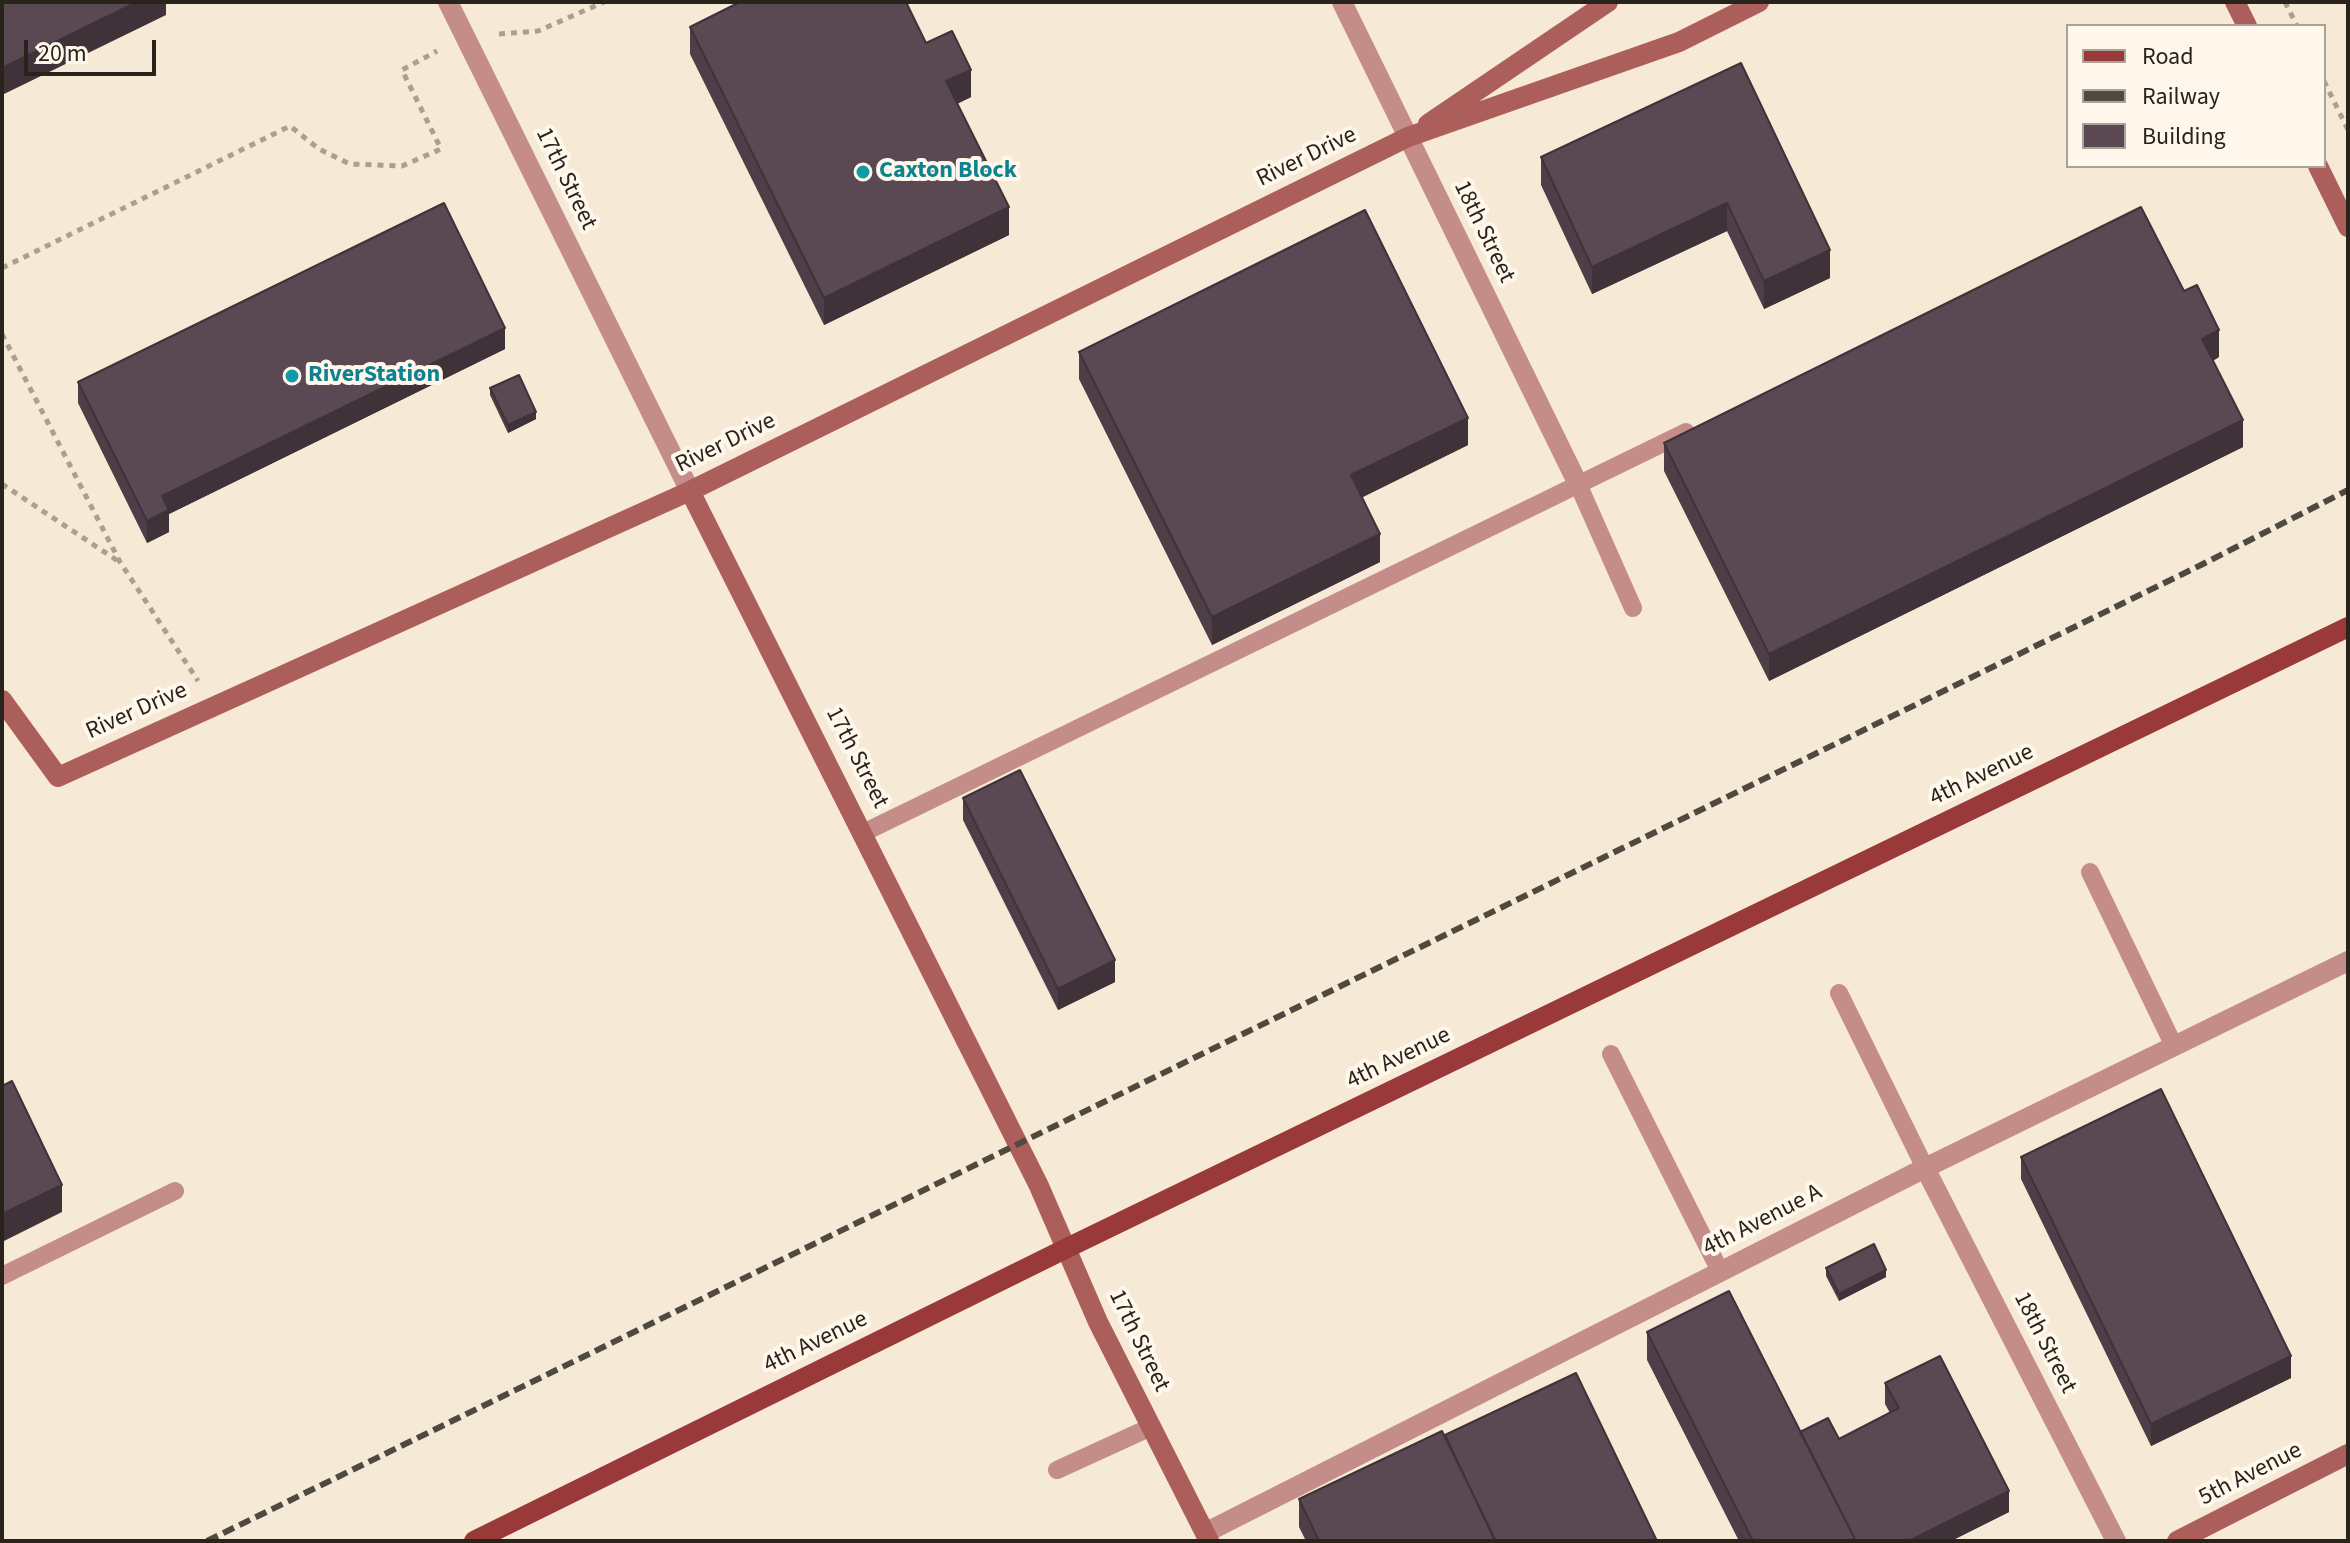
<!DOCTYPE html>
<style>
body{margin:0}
#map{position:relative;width:2350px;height:1543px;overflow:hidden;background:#f6e9d5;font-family:"Source Sans 3",sans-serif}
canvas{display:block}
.frame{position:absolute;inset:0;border:4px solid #28241c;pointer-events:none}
.legend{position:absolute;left:2066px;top:24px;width:260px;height:144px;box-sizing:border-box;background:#fff7eb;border:2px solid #a9a398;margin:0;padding:10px 14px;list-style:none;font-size:24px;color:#28241c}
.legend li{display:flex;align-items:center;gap:16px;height:40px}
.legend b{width:40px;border:2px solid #a9a398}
.scale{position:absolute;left:24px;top:40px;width:132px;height:36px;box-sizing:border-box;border:4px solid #28241c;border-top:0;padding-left:10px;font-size:24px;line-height:28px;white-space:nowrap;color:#28241c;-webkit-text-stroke:6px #fff7eb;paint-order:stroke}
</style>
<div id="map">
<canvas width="2350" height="1543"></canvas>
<div class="frame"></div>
<ul class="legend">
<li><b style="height:10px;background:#99393a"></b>Road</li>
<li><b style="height:10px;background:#4f493f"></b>Railway</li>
<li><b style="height:22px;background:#5a4852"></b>Building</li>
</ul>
<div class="scale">20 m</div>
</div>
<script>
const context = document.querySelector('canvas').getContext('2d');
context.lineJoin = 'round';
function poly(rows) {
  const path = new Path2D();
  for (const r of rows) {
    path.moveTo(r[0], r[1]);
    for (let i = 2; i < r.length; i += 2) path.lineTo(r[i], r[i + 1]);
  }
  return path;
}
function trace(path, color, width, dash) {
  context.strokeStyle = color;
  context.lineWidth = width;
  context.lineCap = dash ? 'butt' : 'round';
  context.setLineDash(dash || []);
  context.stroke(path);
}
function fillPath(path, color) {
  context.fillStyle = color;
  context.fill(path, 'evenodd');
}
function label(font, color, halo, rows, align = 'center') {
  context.font = font + ' "Source Sans 3",sans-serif';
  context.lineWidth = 8;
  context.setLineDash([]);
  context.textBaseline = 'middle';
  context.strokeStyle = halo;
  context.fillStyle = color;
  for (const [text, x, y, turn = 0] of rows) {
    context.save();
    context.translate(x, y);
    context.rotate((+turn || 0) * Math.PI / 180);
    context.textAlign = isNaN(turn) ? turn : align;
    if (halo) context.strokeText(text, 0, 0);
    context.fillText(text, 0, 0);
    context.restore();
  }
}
trace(poly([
 [2285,2,2297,26],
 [499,34,538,31,604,2],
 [2324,81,2348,130],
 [2,268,290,126,319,149,350,164,402,166,441,149,402,70,437,51],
 [2,334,120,562,198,681],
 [2,484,118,561]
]), '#aaa090', 5, [6, 6]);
trace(poly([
 [1578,484,1633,608],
 [865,832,1686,432],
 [2090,872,2174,1046],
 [1839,993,1925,1168],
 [1611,1054,1720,1271],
 [2,1276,175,1191],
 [1057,1470,1151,1427]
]), '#c48d89', 18);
trace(poly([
 [448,2,690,491],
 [1342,2,1578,484],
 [1925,1168,2116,1541],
 [1205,1533,1925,1168,2348,961]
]), '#c48d89', 20);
trace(poly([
 [2235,2,2247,26],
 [1428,124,1608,2],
 [2318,166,2348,227],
 [690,491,1039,1186,1098,1322,1209,1541],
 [2,700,58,777,690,491,1408,137,1679,42,1759,2],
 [2177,1541,2348,1454]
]), '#ac5e5b', 20);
trace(poly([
 [474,1541,1065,1249,2348,627]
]), '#99393a', 20);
trace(poly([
 [207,1541,2201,565,2348,490]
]), '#4f493f', 6, [12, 6]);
fillPath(poly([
 [690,27,926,43,971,97,957,104,1009,235,824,325,690,54],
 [1741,63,1830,278,1764,309,1727,231,1592,294,1541,185,1541,157],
 [2184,291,2219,357,2213,361,2243,447,1769,681,1664,471,1664,443],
 [505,349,169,514,169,532,147,543,78,403,78,382],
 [1079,352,1468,445,1362,497,1380,562,1212,645,1079,379],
 [490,388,536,419,508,433,490,395],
 [963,798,1115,982,1058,1010,963,820],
 [2021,1157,2291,1378,2151,1446,2021,1179],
 [1826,1268,1886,1277,1839,1301,1826,1276],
 [1647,1332,1800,1432,1839,1439,1890,1413,1885,1404,1885,1383,2009,1512,1951,1541,1739,1541,1647,1360],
 [1445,1435,1657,1541,1306,1541,1299,1527,1299,1499]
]), '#4d3e47');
fillPath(poly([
 [137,2,166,2,166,15,2,95,2,68],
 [971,70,971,97,946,109,946,81],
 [1727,203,1727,231,1592,294,1592,267],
 [1009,207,1009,235,824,325,824,298],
 [1830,250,1830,278,1764,309,1764,281],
 [505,328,505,349,169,514,169,532,147,543,147,521,162,496],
 [2219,330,2219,357,2202,366,2202,339],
 [536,412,536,419,508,433,508,425],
 [1468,418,1468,445,1351,503,1351,475],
 [2243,420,2243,447,1769,681,1769,654],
 [1380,534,1380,562,1212,645,1212,617],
 [1115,960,1115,982,1058,1010,1058,989],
 [62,1185,62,1212,2,1242,2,1214],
 [1886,1270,1886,1277,1839,1301,1839,1294],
 [2291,1356,2291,1378,2151,1446,2151,1424],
 [2009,1491,2009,1512,1951,1541,1909,1541]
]), '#3f3239');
const building = poly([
 [2,2,137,2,2,68,2,2],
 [740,2,906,2,926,43,952,31,971,70,946,81,1009,207,824,298,690,27,740,2],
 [1741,63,1830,250,1764,281,1727,203,1592,267,1541,157,1741,63],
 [444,203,505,328,162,496,169,510,147,521,78,382,444,203],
 [2141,207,2184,291,2197,285,2219,330,2202,339,2243,420,1769,654,1664,443,2141,207],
 [1365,210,1468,418,1351,475,1380,534,1212,617,1079,352,1365,210],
 [519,375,536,412,508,425,490,388,519,375],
 [1020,770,1115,960,1058,989,963,798,1020,770],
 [12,1081,62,1185,2,1214,2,1086,12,1081],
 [2161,1089,2291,1356,2151,1424,2021,1157,2161,1089],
 [1874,1244,1886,1270,1839,1294,1826,1268,1874,1244],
 [1729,1291,1856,1541,1753,1541,1647,1332,1729,1291],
 [1940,1356,2009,1491,1909,1541,1856,1541,1800,1432,1828,1418,1839,1439,1899,1408,1885,1383,1940,1356],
 [1576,1373,1657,1541,1495,1541,1445,1435,1576,1373],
 [1442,1431,1496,1541,1319,1541,1299,1499,1442,1431]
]);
fillPath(building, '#5a4852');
trace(building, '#3f3239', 2);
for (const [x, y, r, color] of [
 [863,172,8,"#0f9aa8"],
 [292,376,8,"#0f9aa8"]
]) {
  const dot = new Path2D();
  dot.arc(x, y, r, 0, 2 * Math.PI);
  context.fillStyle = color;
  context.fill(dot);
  trace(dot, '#fff7eb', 3);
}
label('24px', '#28241c', '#fff7eb', [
 ["River Drive",1307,158,-26],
 ["17th Street",565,179,64],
 ["18th Street",1483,232,64],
 ["River Drive",726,444,-26],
 ["River Drive",137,712,-24],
 ["17th Street",856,758,63],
 ["4th Avenue",1982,776,-26],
 ["4th Avenue",1399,1059,-26],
 ["4th Avenue A",1763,1221,-27],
 ["17th Street",1138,1341,64],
 ["4th Avenue",816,1343,-26],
 ["18th Street",2044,1343,63],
 ["5th Avenue",2251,1475,-27]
]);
label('bold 24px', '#0d838f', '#fff7eb', [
 ["Caxton Block",879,172],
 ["RiverStation",308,376]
], 'left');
</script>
